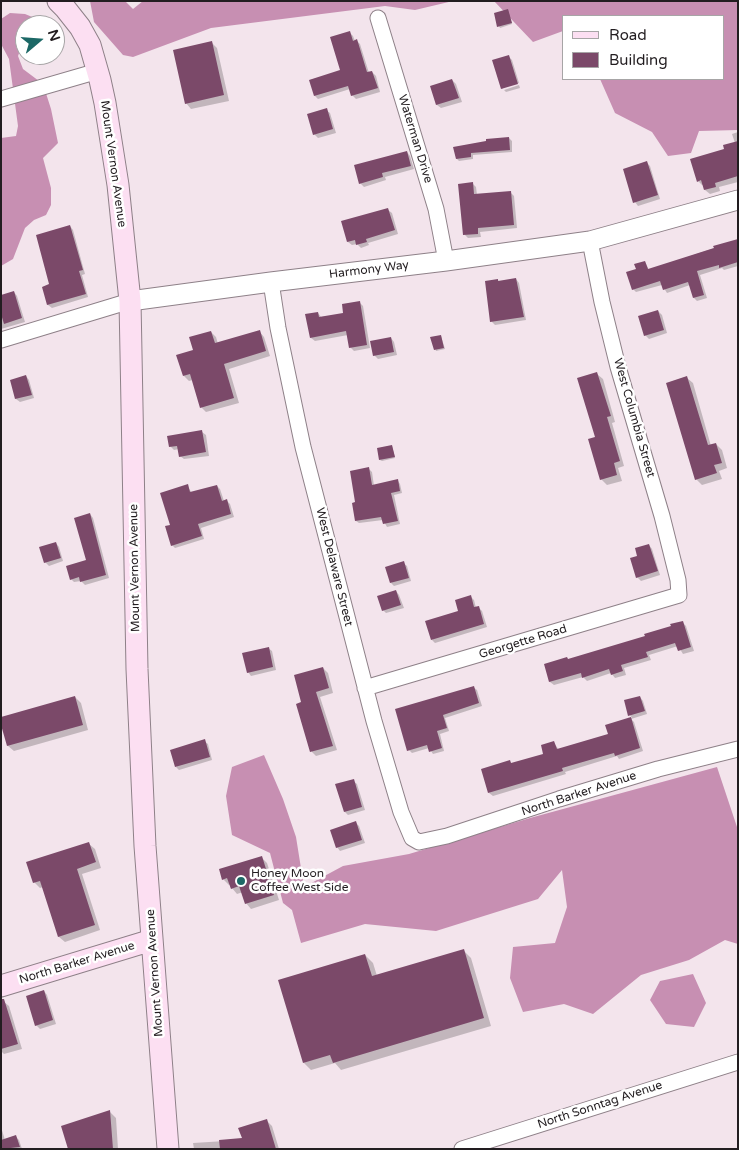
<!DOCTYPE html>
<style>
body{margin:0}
#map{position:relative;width:739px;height:1150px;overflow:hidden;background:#f3e4ec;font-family:"Varela Round",sans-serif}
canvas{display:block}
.frame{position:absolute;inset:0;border:2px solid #221d20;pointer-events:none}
.legend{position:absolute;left:562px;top:15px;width:162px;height:65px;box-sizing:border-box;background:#fff;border:1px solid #a7a5a6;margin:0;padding:6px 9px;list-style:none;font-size:15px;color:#221d20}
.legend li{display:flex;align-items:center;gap:10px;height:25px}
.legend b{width:25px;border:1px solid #a7a5a6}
.north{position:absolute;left:15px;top:15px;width:50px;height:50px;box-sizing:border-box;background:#fff;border:1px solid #a7a5a6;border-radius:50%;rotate:72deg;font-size:14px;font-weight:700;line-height:20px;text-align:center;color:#221d20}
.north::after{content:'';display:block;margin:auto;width:18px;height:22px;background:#1c6866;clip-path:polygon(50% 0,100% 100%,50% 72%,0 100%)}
</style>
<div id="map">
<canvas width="739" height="1150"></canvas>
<div class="frame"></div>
<ul class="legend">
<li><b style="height:6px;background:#fcdff2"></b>Road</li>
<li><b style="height:14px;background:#7b4969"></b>Building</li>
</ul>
<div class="north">N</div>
</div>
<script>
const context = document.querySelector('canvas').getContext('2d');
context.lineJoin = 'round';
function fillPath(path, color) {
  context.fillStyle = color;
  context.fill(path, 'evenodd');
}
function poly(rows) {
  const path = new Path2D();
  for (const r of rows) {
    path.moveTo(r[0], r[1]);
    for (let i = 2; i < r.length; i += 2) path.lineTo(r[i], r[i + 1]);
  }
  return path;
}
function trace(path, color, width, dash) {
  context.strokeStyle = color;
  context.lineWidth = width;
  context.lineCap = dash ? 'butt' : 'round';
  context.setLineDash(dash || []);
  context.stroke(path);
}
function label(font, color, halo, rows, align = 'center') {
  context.font = font + ' "Varela Round",sans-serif';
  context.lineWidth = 5;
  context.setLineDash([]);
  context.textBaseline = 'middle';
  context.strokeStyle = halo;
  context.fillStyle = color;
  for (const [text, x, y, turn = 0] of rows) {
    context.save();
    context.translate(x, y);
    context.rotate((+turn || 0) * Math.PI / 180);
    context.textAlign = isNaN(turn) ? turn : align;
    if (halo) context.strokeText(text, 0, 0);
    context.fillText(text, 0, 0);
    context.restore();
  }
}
fillPath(poly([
 [90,1,125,1,133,9,143,1,453,1,415,10,385,6,211,28,133,57,123,55,94,22],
 [494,1,738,1,738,130,699,131,691,153,668,156,652,132,615,113,600,79,723,79,723,16,563,16,563,31,533,42],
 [10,13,25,14,42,21,45,25,25,25,25,41,23,42,18,56,23,69,43,84,51,109,58,143,43,158,51,188,51,205,46,215,34,220,25,228,13,259,1,266,1,138,16,136,18,126,9,59,1,44,1,19],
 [264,755,283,799,296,837,304,887,343,866,409,854,530,818,717,767,738,830,738,944,725,940,689,960,641,975,593,1014,564,1004,523,1012,510,978,513,947,555,943,567,907,562,870,538,899,436,931,365,924,301,943,292,910,283,903,270,853,232,835,226,796,232,767],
 [693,974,706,1003,694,1027,666,1024,650,1000,660,981]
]), '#c78fb2');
fillPath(poly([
 [508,10,512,24,500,28,499,26],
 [349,32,353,36,355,41,357,41,360,44,369,73,372,72,376,76,380,92,356,99,352,95,350,89,318,99,315,96,310,80,342,71],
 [212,43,217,48,229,101,191,109,186,103],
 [508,56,512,60,519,83,503,87,503,89,502,88],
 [452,80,456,84,462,102,441,108,437,105,432,86],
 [519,85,520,88,506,92,504,90],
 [326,110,330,113,336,133,318,138,314,134],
 [738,132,738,182,719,187,720,191,710,194,705,190,704,185,702,185,698,181,726,150,735,143,732,134],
 [509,138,512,141,512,152,473,155,473,159,459,161,457,159,455,148],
 [407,152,410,156,414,169,385,177,386,180,364,187,360,183],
 [647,163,650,166,660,199,638,206,635,202],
 [472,183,476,187,477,195,510,192,514,196,517,228,480,232,481,237,468,238,465,235],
 [388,210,392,213,398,234,368,243,369,245,361,248,357,244,352,245,348,242,342,222],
 [70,226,73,230,85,274,82,275,88,297,52,308,48,305,43,287,50,285],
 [738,240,738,266,724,270,722,268,700,275,707,298,697,301,694,298,690,285,667,293,662,285,636,292,633,289,637,270,645,262,649,270],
 [516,279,519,283,526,320,495,325,491,321,498,280,500,282],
 [14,292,17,296,25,322,1,329,1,296],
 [359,302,363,306,370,348,354,351,350,347,348,335,315,341,311,338,318,313,321,317,345,314],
 [658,311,662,315,667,333,649,339,645,335],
 [259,331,264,337,270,356,229,369,239,403,206,412,201,407,193,380,189,381,184,376,195,351,211,332,216,337,218,344],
 [441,336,445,349,436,351,432,338],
 [391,338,394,342,397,355,378,359,374,355],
 [597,374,603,379,615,422,612,423,624,466,618,468,622,481,607,485,601,479,596,438],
 [26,376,29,380,34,398,20,402,16,399],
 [687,378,693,383,711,446,716,444,722,450,727,468,719,471,722,479,702,485,696,479],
 [202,432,206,435,209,456,184,459,180,456,179,449,174,450,170,446],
 [392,446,395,458,382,461,380,460],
 [369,469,372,472,374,486,398,481,400,484,402,493,394,495,400,524,387,527,383,520,359,523,356,521,357,503],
 [187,486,192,493,217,486,220,489,224,501,226,500,230,504,234,517,201,528,204,539,175,548,172,545],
 [90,514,93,518,109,578,85,585,81,581,74,582,71,579,88,561],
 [56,543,59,547,63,561,49,566,45,562],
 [649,545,652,549,660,575,641,581,637,577,639,557],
 [403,563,407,566,411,581,394,586,391,583],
 [396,591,399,595,404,608,386,613,383,610],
 [471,597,474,600,476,608,478,607,482,611,487,627,435,643,432,640,460,612],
 [682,622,686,626,694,651,683,654,678,646,649,655,651,660,624,668,626,675,615,678,611,673,587,681,583,677,554,685,550,682,545,665,569,660,646,637],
 [268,648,272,651,276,670,251,676,248,672],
 [323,668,328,673,333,693,320,697,337,750,316,756,312,752,303,703],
 [473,687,477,690,482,706,445,718,449,731,440,734,444,751,433,754,429,748,412,753,409,750,396,710],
 [75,697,81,703,88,730,14,751,8,746,1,721],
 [640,697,643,701,647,714,631,719,634,722,643,751,619,759,617,756,565,772,566,774,493,796,489,793,510,762,512,764,545,755,554,743,559,750,610,735,607,726,632,718,630,715],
 [204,741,208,744,212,760,179,770,176,767],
 [353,781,357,784,365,810,348,815,345,812,337,785],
 [356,823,359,826,365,843,340,851,337,847],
 [89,844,95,849,101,868,82,874,100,930,65,942,59,937,43,887,40,888,34,882],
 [262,858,267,863,279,900,251,909,246,903,243,892,237,894,232,888,231,884,229,885,223,879],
 [464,951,471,958,491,1026,341,1070,335,1063,311,1070,304,1063,365,955,373,963,377,976],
 [44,991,47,995,56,1024,40,1029,36,1025],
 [1,1002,4,1002,9,1006,22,1049,4,1054,1,1051],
 [110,1112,116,1118,118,1149,70,1149],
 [266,1120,272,1126,279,1149,246,1149],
 [1,1127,5,1140,16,1137,19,1140,22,1149,1,1149],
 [225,1141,229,1149,194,1149,193,1143]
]), '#0003');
fillPath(poly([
 [508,9,512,23,497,27,494,13],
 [350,31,353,41,357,39,367,72,372,71,378,88,351,96,348,86,314,96,309,80,340,70,330,37],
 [212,41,224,95,185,104,173,50],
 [509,55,518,84,501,89,492,60],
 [452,79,459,98,436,105,430,86],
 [327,108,333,129,313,135,307,114],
 [509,137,510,150,471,153,471,157,456,159,453,147,486,141,486,139],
 [738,141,738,176,715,183,716,187,704,190,701,180,697,182,690,159,724,149,723,145],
 [407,151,411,166,382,173,383,177,359,184,354,165],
 [647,161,658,195,633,203,623,169],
 [473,182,474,194,511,191,514,225,478,228,478,234,463,235,458,184],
 [388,208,395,230,366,239,367,242,356,245,355,240,347,242,341,221],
 [70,225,83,270,79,271,86,294,47,305,42,287,49,284,36,235],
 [738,239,738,262,719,268,719,265,697,271,704,295,693,298,688,282,663,290,660,281,632,290,626,272,636,269,634,264,645,261,648,269,714,248,713,246],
 [516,278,524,317,490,322,485,281,498,279,498,281],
 [14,291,22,318,4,324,1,314,1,295],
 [360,301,367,345,349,348,346,331,310,338,305,314,318,312,319,317,343,313,342,304],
 [658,310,664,330,644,336,638,316],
 [260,330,266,351,224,364,234,398,200,408,190,374,183,376,176,355,193,350,189,337,211,331,215,343],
 [441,335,444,348,434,350,430,337],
 [391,337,394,352,373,356,370,341],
 [597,372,611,416,607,417,620,461,614,463,617,475,600,480,588,439,595,437,577,378],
 [26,375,32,395,15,399,10,380],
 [687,376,708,445,716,443,722,463,714,465,717,473,695,480,666,383],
 [202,430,206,452,179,457,177,446,169,447,167,436],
 [392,445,395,457,379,460,377,448],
 [369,467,372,485,398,479,400,491,391,493,398,521,383,524,381,517,355,521,352,503,355,502,350,471],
 [188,484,190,492,217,485,222,501,227,499,231,514,198,524,202,536,171,546,165,526,170,525,160,493],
 [90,513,106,575,80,582,79,577,70,580,66,566,86,560,74,518],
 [56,542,61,558,44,563,39,547],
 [649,544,658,571,636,578,630,558,637,556,635,548],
 [404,561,409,578,390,583,385,567],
 [396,590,401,605,382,611,377,596],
 [471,595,474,607,479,606,484,624,431,640,425,621,458,611,455,600],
 [683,621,691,647,678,651,675,643,646,652,648,657,621,665,623,671,611,675,609,669,582,678,581,673,549,682,544,664,567,657,568,659,645,636,644,634,671,626,670,624],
 [269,647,273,667,247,673,242,653],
 [323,667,329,688,316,692,333,746,310,752,296,704,301,702,294,675],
 [474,686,479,703,443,715,447,728,437,731,442,748,429,752,427,745,407,751,395,709],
 [75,696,83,725,7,746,1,725,1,717],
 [640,696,645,711,628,716,624,700],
 [631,717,640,748,615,756,614,753,562,768,563,771,488,793,481,769,510,760,511,763,543,754,541,745,554,741,557,749,608,734,605,725],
 [205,739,210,757,175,767,170,750],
 [354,779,362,807,344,812,335,784],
 [356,821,362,840,336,848,330,830],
 [89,842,96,862,77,869,95,925,58,937,40,881,33,883,26,862],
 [262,856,274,895,245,904,239,886,231,889,227,878,222,880,219,869],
 [464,949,484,1018,333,1063,330,1055,303,1063,278,980,365,954,372,976],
 [44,990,53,1020,35,1026,26,996],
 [1,999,4,999,18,1044,1,1049],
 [110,1110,113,1149,68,1149,61,1126],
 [267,1119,276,1149,220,1149,219,1140,242,1138,238,1128],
 [16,1135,20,1147,1,1149,1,1140]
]), '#7b4969');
const minor = poly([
 [378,18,436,209,446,261],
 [1,99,98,71],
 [271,282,278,328,303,447,374,721,401,812,412,838,419,842,447,836,559,799,658,769,738,749],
 [1,340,130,301],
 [365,688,679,595,678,580,662,516,618,367,602,302,590,241],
 [462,1149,738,1062]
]);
const tertiary = poly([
 [130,301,271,282,446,261,590,241,738,200]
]);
const secondary = poly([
 [58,1,65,8,80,27,90,45,100,80,105,103,118,185,130,301,137,669,145,846,168,1149],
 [1,986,152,940]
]);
trace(minor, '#8e8088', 17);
trace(tertiary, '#8e8088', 21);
trace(secondary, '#8e8088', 23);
trace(minor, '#fff', 15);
trace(tertiary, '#fff', 19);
trace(secondary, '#fcdff2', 21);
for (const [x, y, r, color] of [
 [241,881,5,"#1c6866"]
]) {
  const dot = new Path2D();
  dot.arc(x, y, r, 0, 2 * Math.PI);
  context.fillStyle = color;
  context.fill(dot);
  trace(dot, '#fff', 2);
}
label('12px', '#221d20', '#fff', [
 ["Waterman Drive",415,139,73],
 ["Mount Vernon Avenue",113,164,82],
 ["Harmony Way",369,270,-7],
 ["West Columbia Street",634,418,74],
 ["West Delaware Street",334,567,76],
 ["Mount Vernon Avenue",135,568,-91],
 ["Georgette Road",523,642,-17],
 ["North Barker Avenue",579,794,-18],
 ["North Barker Avenue",77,963,-17],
 ["Mount Vernon Avenue",155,973,-94],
 ["North Sonntag Avenue",600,1105,-18]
]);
label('12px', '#221d20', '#fff', [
 ["Honey Moon",251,874],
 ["Coffee West Side",251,888]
], 'left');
</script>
